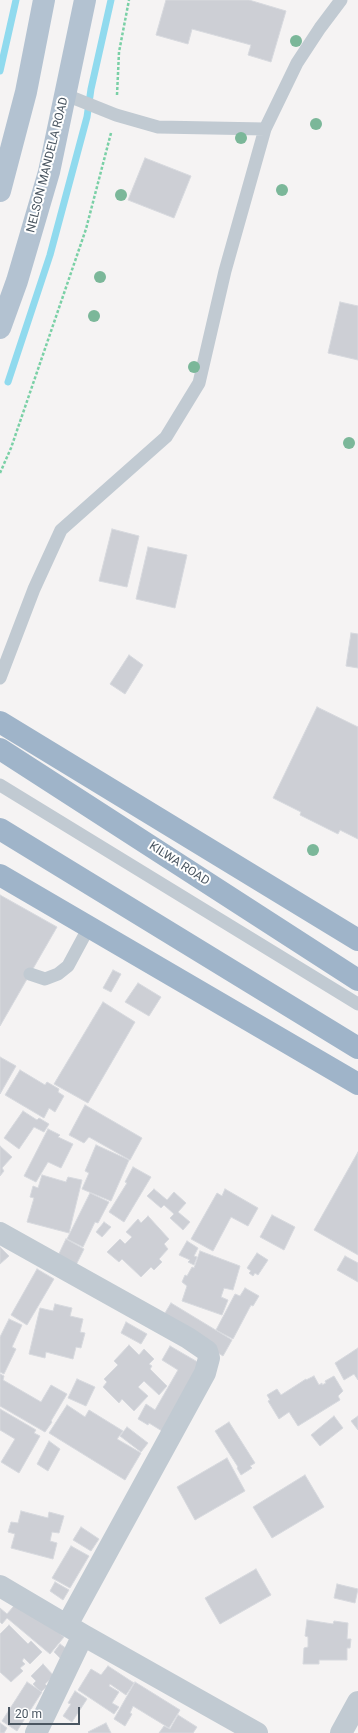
<!DOCTYPE html>
<style>
body{margin:0}
#map{position:relative;width:358px;height:1733px;overflow:hidden;background:#f5f3f3;font-family:Roboto,sans-serif}
canvas{display:block}
.scale{position:absolute;left:8px;top:1707px;width:72px;height:18px;box-sizing:border-box;border:2px solid #4a5661;border-top:0;padding-left:5px;font-size:12px;line-height:14px;white-space:nowrap;color:#4a5661;-webkit-text-stroke:3px #fff;paint-order:stroke}
</style>
<div id="map">
<canvas width="358" height="1733"></canvas>
<div class="scale">20 m</div>
</div>
<script>
const context = document.querySelector('canvas').getContext('2d');
context.lineJoin = 'round';
function poly(rows) {
  const path = new Path2D();
  for (const r of rows) {
    path.moveTo(r[0], r[1]);
    for (let i = 2; i < r.length; i += 2) path.lineTo(r[i], r[i + 1]);
  }
  return path;
}
function trace(path, color, width, dash) {
  context.strokeStyle = color;
  context.lineWidth = width;
  context.lineCap = dash ? 'butt' : 'round';
  context.setLineDash(dash || []);
  context.stroke(path);
}
function fillPath(path, color) {
  context.fillStyle = color;
  context.fill(path, 'evenodd');
}
function label(font, color, halo, rows, align = 'center') {
  context.font = font + ' Roboto,sans-serif';
  context.lineWidth = 4;
  context.setLineDash([]);
  context.textBaseline = 'middle';
  context.strokeStyle = halo;
  context.fillStyle = color;
  for (const [text, x, y, turn = 0] of rows) {
    context.save();
    context.translate(x, y);
    context.rotate((+turn || 0) * Math.PI / 180);
    context.textAlign = isNaN(turn) ? turn : align;
    if (halo) context.strokeText(text, 0, 0);
    context.fillText(text, 0, 0);
    context.restore();
  }
}
trace(poly([
 [0,71,16,0],
 [8,382,50,255,87,117,91,89,111,0]
]), '#90daee', 7);
const building = poly([
 [166,0,249,0,286,11,271,62,248,55,251,45,192,29,188,44,156,35,166,0],
 [145,158,191,176,174,218,128,200,145,158],
 [340,302,358,306,358,360,328,353,340,302],
 [112,529,139,536,127,587,99,581,112,529],
 [148,547,187,555,175,608,136,599,148,547],
 [351,633,358,634,358,668,346,666,351,633],
 [129,655,143,665,125,694,110,684,129,655],
 [317,707,358,727,358,839,340,830,338,834,300,815,301,812,273,798,317,707],
 [0,895,57,927,0,1026,0,895],
 [113,970,121,974,111,992,103,988,113,970],
 [138,983,161,997,149,1016,125,1002,138,983],
 [103,1002,135,1022,88,1103,54,1084,103,1002],
 [0,1057,16,1066,0,1094,0,1057],
 [20,1070,45,1085,47,1082,59,1089,58,1092,64,1096,55,1112,49,1108,44,1118,5,1095,20,1070],
 [85,1105,142,1138,130,1160,89,1137,84,1143,69,1135,85,1105],
 [23,1111,37,1120,39,1118,49,1124,44,1132,34,1127,19,1149,4,1138,23,1111],
 [48,1129,60,1135,58,1137,73,1144,61,1168,48,1162,36,1182,24,1176,48,1129],
 [96,1145,129,1160,111,1201,82,1189,89,1173,85,1171,96,1145],
 [0,1146,12,1157,2,1168,4,1171,0,1176,0,1146],
 [358,1152,358,1255,314,1230,358,1152],
 [133,1167,151,1177,124,1222,109,1212,127,1183,125,1182,133,1167],
 [42,1175,66,1182,68,1177,82,1180,69,1233,27,1222,34,1198,30,1197,33,1186,38,1188,42,1175],
 [154,1189,167,1200,174,1192,186,1203,178,1212,190,1222,183,1230,170,1218,174,1214,164,1205,161,1208,147,1196,154,1189],
 [225,1189,258,1208,248,1226,231,1217,213,1251,191,1239,217,1193,222,1196,225,1189],
 [90,1193,109,1202,98,1223,95,1222,83,1247,67,1239,90,1193],
 [272,1215,295,1227,284,1250,260,1237,272,1215],
 [148,1216,169,1239,164,1244,168,1249,159,1259,162,1262,154,1270,151,1267,141,1277,122,1259,119,1262,107,1252,120,1239,125,1244,132,1237,126,1232,138,1219,141,1223,148,1216],
 [104,1222,111,1227,102,1237,96,1232,104,1222],
 [66,1239,84,1249,74,1269,56,1260,66,1239],
 [187,1241,198,1248,194,1256,197,1257,194,1265,188,1262,190,1260,179,1255,187,1241],
 [0,1247,9,1256,0,1264,0,1247],
 [200,1251,240,1266,233,1290,224,1288,221,1297,228,1300,222,1315,182,1301,187,1286,182,1282,185,1275,187,1276,192,1267,194,1268,200,1251],
 [257,1253,268,1260,258,1275,255,1273,253,1276,249,1273,251,1271,247,1268,257,1253],
 [345,1256,358,1263,358,1282,337,1270,345,1256],
 [37,1269,54,1279,27,1325,11,1315,37,1269],
 [245,1288,259,1296,253,1306,251,1305,233,1339,216,1330,235,1294,240,1296,245,1288],
 [171,1303,232,1340,223,1356,162,1318,171,1303],
 [55,1304,72,1308,70,1316,83,1319,80,1332,85,1333,81,1348,76,1347,73,1359,46,1352,45,1358,29,1354,40,1308,53,1311,55,1304],
 [9,1319,22,1325,12,1347,16,1349,4,1374,0,1372,0,1337,9,1319],
 [126,1322,147,1334,141,1344,121,1333,126,1322],
 [129,1345,139,1355,144,1349,154,1359,149,1364,152,1366,150,1369,167,1386,159,1395,144,1381,138,1387,148,1396,134,1411,122,1399,119,1403,103,1387,107,1382,104,1379,118,1365,114,1361,129,1345],
 [170,1346,201,1364,162,1431,149,1423,148,1425,138,1419,146,1404,155,1410,178,1370,162,1360,170,1346],
 [358,1348,358,1380,354,1374,344,1380,335,1363,358,1348],
 [0,1374,4,1376,3,1380,41,1402,51,1385,67,1394,51,1421,52,1422,45,1432,0,1406,0,1374],
 [314,1376,319,1385,322,1383,322,1385,326,1383,325,1381,334,1376,343,1391,338,1396,340,1400,298,1426,289,1412,279,1419,268,1401,270,1400,267,1395,277,1389,281,1395,306,1379,306,1380,314,1376],
 [77,1379,95,1387,86,1406,68,1398,77,1379],
 [67,1405,85,1417,89,1410,123,1431,117,1439,141,1453,125,1480,49,1433,67,1405],
 [0,1409,36,1430,34,1433,40,1436,19,1473,1,1462,15,1439,0,1430,0,1409],
 [334,1416,343,1428,320,1446,311,1435,334,1416],
 [358,1416,358,1430,351,1421,358,1416],
 [229,1422,255,1463,250,1466,252,1468,241,1475,237,1468,238,1467,215,1431,229,1422],
 [127,1427,148,1443,141,1452,120,1436,127,1427],
 [49,1441,60,1449,48,1471,37,1464,49,1441],
 [227,1458,245,1491,195,1520,177,1487,227,1458],
 [305,1475,324,1507,272,1538,253,1507,305,1475],
 [21,1511,48,1518,49,1512,64,1516,59,1533,52,1532,50,1541,57,1543,53,1559,11,1548,15,1534,8,1532,11,1522,18,1523,21,1511],
 [81,1527,99,1539,91,1551,73,1540,81,1527],
 [71,1546,89,1556,70,1588,52,1578,71,1546],
 [256,1569,271,1595,220,1624,205,1598,256,1569],
 [55,1582,69,1590,63,1600,50,1591,55,1582],
 [337,1584,358,1589,355,1603,334,1598,337,1584],
 [19,1600,64,1637,50,1654,7,1618,2,1624,0,1622,0,1608,7,1614,19,1600],
 [307,1620,333,1624,334,1621,348,1623,347,1639,351,1639,350,1648,347,1648,347,1660,319,1660,319,1664,303,1664,304,1648,308,1647,308,1637,305,1636,307,1620],
 [9,1625,28,1644,31,1641,42,1652,30,1664,24,1658,22,1661,25,1664,20,1668,23,1671,11,1682,0,1672,0,1634,9,1625],
 [60,1644,67,1649,60,1658,54,1652,60,1644],
 [43,1664,54,1676,45,1684,47,1686,41,1692,33,1684,36,1681,31,1676,43,1664],
 [108,1666,134,1683,126,1695,110,1684,109,1686,119,1692,112,1703,119,1707,114,1714,78,1690,91,1669,101,1675,108,1666],
 [27,1682,42,1692,17,1731,2,1721,27,1682],
 [135,1682,180,1710,169,1728,133,1706,130,1713,132,1714,125,1726,114,1719,135,1682],
 [75,1691,87,1699,72,1722,63,1716,71,1704,68,1703,75,1691],
 [178,1715,197,1727,193,1733,159,1733,164,1726,170,1729,178,1715],
 [0,1723,7,1728,4,1733,0,1733,0,1723],
 [106,1723,111,1733,89,1733,88,1732,106,1723]
]);
fillPath(building, '#cdcfd5');
trace(building, '#d7d9de', 1);
trace(poly([
 [117,95,119,52,129,0],
 [0,473,11,448,86,229,111,133]
]), '#7ad0a6', 2.5, [3, 2]);
trace(poly([
 [66,95,116,115,158,127,265,129],
 [0,678,34,589,61,530,166,437,199,383,225,271,265,129,297,63,320,28,341,0],
 [0,785,358,1004],
 [30,974,45,979,58,974,68,966,89,927]
]), '#c1cad2', 13);
trace(poly([
 [0,1233,188,1338,207,1351,209,1358,205,1373,67,1625],
 [0,1586,83,1635,257,1733],
 [36,1733,83,1635],
 [341,1733,358,1702]
]), '#c1cad2', 22);
trace(poly([
 [0,191,26,92,44,0],
 [0,328,17,281,49,172,85,0]
]), '#b3c2d1', 22);
trace(poly([
 [0,722,358,940],
 [0,749,358,980],
 [0,829,358,1048],
 [0,875,358,1084]
]), '#9fb4c9', 22);
context.fillStyle = '#7bb799';
for (const [x, y] of [
 [296,41],
 [316,124],
 [241,138],
 [282,190],
 [121,195],
 [100,277],
 [94,316],
 [194,367],
 [349,443],
 [313,850]
]) {
  context.beginPath();
  context.arc(x, y, 6, 0, 2 * Math.PI);
  context.fill();
}
label('12px', '#4a5661', '#fff', [
 ["NELSON MANDELA ROAD",48,165,-76],
 ["KILWA ROAD",179,864,33]
]);
</script>
